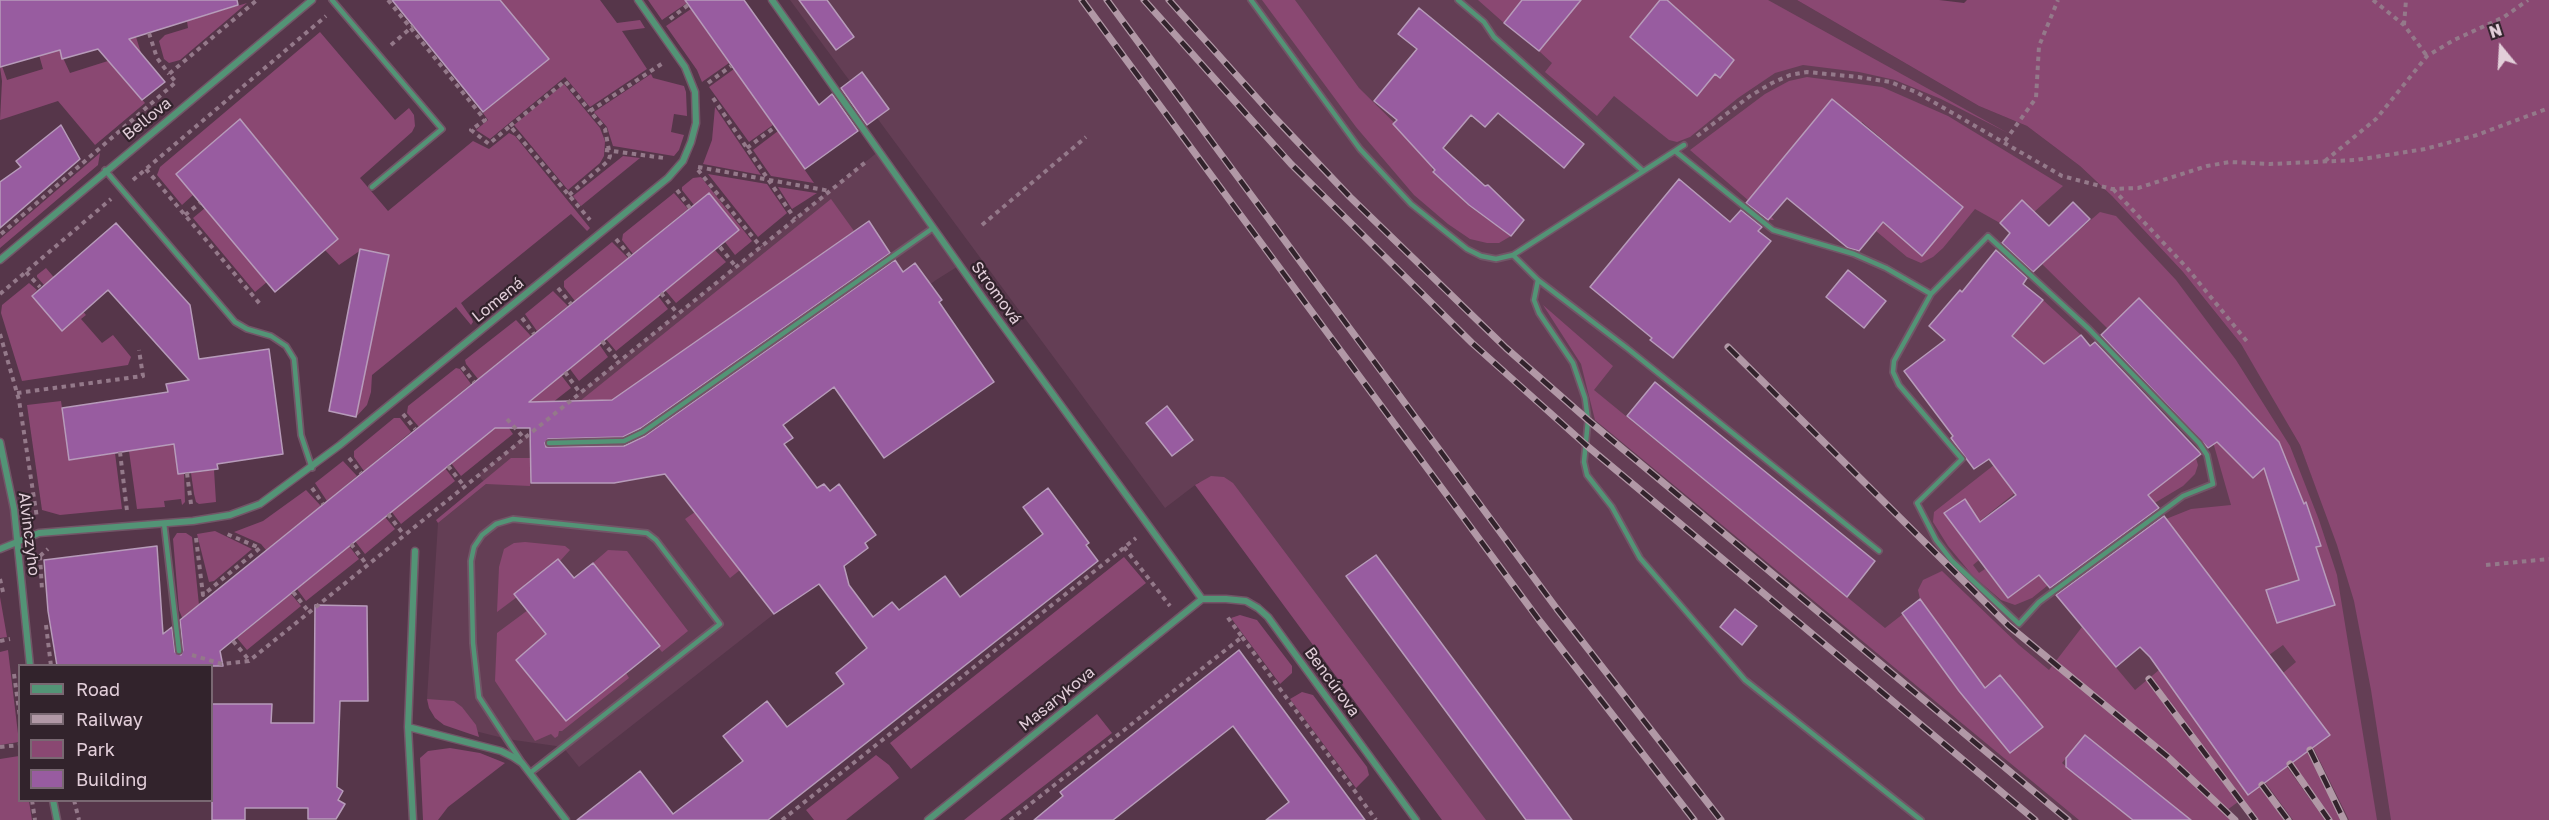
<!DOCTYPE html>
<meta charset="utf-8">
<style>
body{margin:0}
#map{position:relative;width:2549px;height:820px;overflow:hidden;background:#56364a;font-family:"Golos Text",sans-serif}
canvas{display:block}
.legend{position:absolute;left:18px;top:664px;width:195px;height:138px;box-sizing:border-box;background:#32232c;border:2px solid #796872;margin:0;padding:8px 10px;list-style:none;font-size:18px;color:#e3cfda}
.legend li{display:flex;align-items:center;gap:12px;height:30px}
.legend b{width:30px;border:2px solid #796872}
.north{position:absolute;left:2471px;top:18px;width:60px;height:60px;-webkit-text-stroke:4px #32232c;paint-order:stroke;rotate:342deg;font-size:16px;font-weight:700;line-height:24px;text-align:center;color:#e3cfda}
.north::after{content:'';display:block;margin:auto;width:21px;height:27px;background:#e3cfda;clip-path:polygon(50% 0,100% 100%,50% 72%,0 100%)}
</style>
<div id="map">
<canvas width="2549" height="820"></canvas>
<ul class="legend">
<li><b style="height:8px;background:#539476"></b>Road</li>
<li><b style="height:8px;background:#b198a6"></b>Railway</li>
<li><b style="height:16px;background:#8a4872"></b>Park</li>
<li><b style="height:16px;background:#985ca0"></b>Building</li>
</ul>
<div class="north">N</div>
</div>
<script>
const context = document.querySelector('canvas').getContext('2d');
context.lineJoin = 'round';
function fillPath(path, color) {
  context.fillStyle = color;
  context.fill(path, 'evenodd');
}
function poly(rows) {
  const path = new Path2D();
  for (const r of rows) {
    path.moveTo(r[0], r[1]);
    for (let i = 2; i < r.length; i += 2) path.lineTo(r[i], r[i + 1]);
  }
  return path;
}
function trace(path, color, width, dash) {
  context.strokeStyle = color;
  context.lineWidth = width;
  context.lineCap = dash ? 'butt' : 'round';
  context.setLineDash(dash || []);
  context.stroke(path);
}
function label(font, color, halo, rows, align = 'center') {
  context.font = font + ' "Golos Text",sans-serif';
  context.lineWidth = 4.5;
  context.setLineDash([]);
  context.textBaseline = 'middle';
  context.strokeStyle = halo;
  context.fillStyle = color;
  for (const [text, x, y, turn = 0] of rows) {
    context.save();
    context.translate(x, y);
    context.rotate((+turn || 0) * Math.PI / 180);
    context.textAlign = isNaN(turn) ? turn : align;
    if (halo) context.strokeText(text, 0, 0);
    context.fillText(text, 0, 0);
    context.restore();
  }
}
fillPath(poly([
 [790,0,1797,0,1979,106,2027,126,2080,166,2112,196,2183,272,2241,344,2263,380,2300,445,2316,487,2549,820,1448,820,1199,482,1165,508],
 [879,151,960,265,936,280,665,474,774,614,579,767,563,747,507,739,463,728,427,699,438,523,486,484,478,475],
 [0,442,17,542,0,549]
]), '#643e55');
fillPath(poly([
 [500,0,600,0,617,23,640,20,645,28,622,31,647,69,590,107,565,77,490,139,476,130,488,120,483,113,548,59],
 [648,0,685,0,687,3,662,20],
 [1262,0,1295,0,1359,88,1428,156,1433,172,1469,206,1511,236,1499,243,1487,243,1470,239,1448,224,1414,195,1356,127],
 [1478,0,1522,0,1504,23],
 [1581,0,1768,0,2008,133,1941,99,1895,80,1859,72,1803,65,1775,73,1738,98,1690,137,1677,142,1669,140,1614,96,1597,116,1545,72,1552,63,1539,51],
 [1797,0,1939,0,1964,3,1967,0,2549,0,2549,820,2391,820,2371,690,2354,601,2337,545,2300,445,2241,344,2183,272,2112,196,2080,166,2027,126,1979,106],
 [247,3,180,60,169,63,164,59,159,41,165,35,188,28,187,21],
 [691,9,729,63,702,82,697,70,666,26],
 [320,32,395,120,409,108,414,115,415,126,412,132,360,178,388,211,473,141,489,149,509,133,515,136,590,228,587,231,571,214,461,303,472,319,473,322,471,325,456,307,372,375,371,392,367,405,356,417,389,255,361,250,339,265,325,250,338,238,240,119,176,174,193,195,182,205,157,175,160,167],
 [136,37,147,72,125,79,145,103,95,145,58,101,0,120,2,81,0,67,2,66,7,80,43,69,39,55,59,49,70,73,130,54,126,40],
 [734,69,773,125,749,142,709,87],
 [651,74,653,78,684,86,686,92,687,116,674,114,671,132,684,135,679,150,674,156,613,146,607,127,594,112],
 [1807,77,1882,87,1948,116,2063,186,2034,212,2022,200,2000,223,1975,209,1943,248,1933,257,1921,263,1907,257,1876,231,1883,223,1922,255,1962,207,1862,122,1822,171,1853,117,1832,99,1750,198,1771,216,1774,220,1771,220,1690,150,1765,94,1789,81],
 [564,84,600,128,605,141,604,156,600,163,568,190,514,125],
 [715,107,761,175,703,164,712,140],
 [778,131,790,149,814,183,771,176,753,150],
 [100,153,98,165,0,248,0,239],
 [623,156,640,158,581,206,573,196],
 [708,174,767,184,787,213,758,237],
 [701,177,752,241,735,255,725,242,738,230,709,193,694,205,682,190,682,187,693,178],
 [778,187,816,193,817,193,792,209],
 [674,193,688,209,633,254,622,240,623,234],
 [831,199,854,231,614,400,549,426],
 [205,208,267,282,255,292,193,218],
 [2100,212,2116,216,2176,280,2236,360,2290,446,2319,520,2337,575,2377,820,2349,820,2313,747,2283,673,2296,662,2283,645,2269,655,2166,519,2191,509,2231,505,2211,435,2253,478,2264,468,2299,580,2266,590,2277,623,2334,605,2316,547,2321,545,2307,503,2304,504,2286,458,2268,431,2140,299,2108,329,2041,263],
 [612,242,628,258,575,301,564,287,564,281],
 [715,250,726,262,676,303,665,290],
 [46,268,86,315,81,319,102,343,113,335,131,357,128,365,22,381,1,313,2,305,29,283,37,290,32,296,61,330,81,314,52,279,44,285,37,277,37,275],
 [553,291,568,306,537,331,525,314],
 [658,296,668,309,616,351,606,339],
 [2043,300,2081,335,2044,364,2013,336],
 [1543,305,1613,366,1594,390,1885,628,1903,614,1966,662,1920,599,1918,590,1923,580,1942,571,2019,645,2049,670,2082,627,2135,690,2159,670,2248,795,2260,786,2284,820,2259,820,2242,799,2223,813,2230,820,2174,820,2181,812,2085,735,2062,763,2133,820,2079,820,1595,420,1581,364],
 [2000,675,2042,727,2010,753,1968,701],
 [516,320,531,336,478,379,466,364,465,360],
 [599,344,608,357,579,381,570,369],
 [456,368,460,369,471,384,419,427,407,413,408,406],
 [561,375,571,388,520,428,510,416],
 [61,401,70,460,115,453,122,509,60,515,42,510,27,405],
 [394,418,400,418,411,432,364,471,354,457,354,451],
 [504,421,513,434,461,476,451,463],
 [174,444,178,474,184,474,185,502,182,505,181,499,164,501,165,507,137,509,129,451],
 [511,458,531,458,530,486,486,484,438,523,436,520],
 [2196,458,2198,465,2195,474,2183,486,2138,513,2032,598,2015,605,2001,600,1973,576,1948,546,1933,522,1934,512,1994,465,2015,493,1961,536,1979,560,1973,565,1979,573,1985,569,2008,598],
 [343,461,357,476,327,501,315,483],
 [445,468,455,481,401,524,391,511],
 [214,470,216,502,199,504,196,502,194,494,191,473],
 [1211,476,1224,477,1233,483,1486,820,1442,820,1195,485],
 [306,490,321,506,266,550,261,544,234,532,263,521],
 [695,512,740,570,730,578,685,519],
 [385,517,395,529,365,554,355,541],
 [215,531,252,549,214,581,209,582,197,534],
 [177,533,186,533,192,537,199,605,183,620,179,610,173,539],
 [525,542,565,546,570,550,560,561,558,559,515,594,517,597,497,612,499,567,504,549,514,543],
 [349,546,359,559,306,601,297,589],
 [608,550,627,551,688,631,662,652,658,647,660,645,593,563],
 [1124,557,1146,583,911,769,890,743],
 [291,594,301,606,247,650,237,638],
 [0,597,7,637,0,638],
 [528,610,546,634,516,660,566,721,626,673,629,678,562,731,559,731,558,736,555,738,551,734,535,741,495,681,497,633],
 [1240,615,1257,620,1292,666,1292,673,1280,684,1231,618],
 [8,650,19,742,0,745,0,652],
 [1302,692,1313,695,1367,767,1369,775,1356,788,1290,699],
 [427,699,454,701,462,707,476,725,479,737,444,725,435,718,429,708],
 [1097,714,1112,733,1000,820,964,820],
 [450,748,480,753,505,763,448,807,438,820,423,820,420,758,428,751],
 [2307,752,2342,820,2332,820,2292,763],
 [876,755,889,765,899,778,846,820,814,820,806,810],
 [19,756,20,800,29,801,32,820,0,820,0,759],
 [2287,767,2325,820,2293,820,2265,782]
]), '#8a4872');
const building = poly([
 [0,0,237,0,238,5,129,39,165,82,142,100,98,49,62,59,60,50,0,67,0,0],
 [392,0,500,0,549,59,483,112,392,0],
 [685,0,744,0,819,105,832,94,858,131,805,169,685,0],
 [799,0,827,0,854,37,836,50,799,0],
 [1522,0,1581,0,1539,51,1504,23,1522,0],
 [1660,0,1667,0,1734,60,1720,78,1715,74,1697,96,1630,37,1660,0],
 [1419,8,1584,144,1564,168,1498,113,1485,127,1471,115,1443,148,1485,186,1488,185,1524,220,1511,236,1469,205,1433,172,1435,170,1393,124,1397,120,1374,101,1417,49,1398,34,1419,8],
 [862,72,889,109,867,125,841,88,862,72],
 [1832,99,1963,207,1922,256,1883,222,1859,251,1848,248,1787,198,1768,220,1746,203,1832,99],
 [240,119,338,239,275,292,176,174,240,119],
 [61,125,80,159,0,228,0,182,21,167,16,161,61,125],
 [1679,179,1730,222,1741,210,1762,227,1758,231,1771,241,1673,358,1650,340,1652,338,1590,287,1679,179],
 [709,193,739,230,529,402,612,400,869,221,890,253,641,428,623,437,548,439,545,443,546,447,624,446,645,436,895,260,903,272,915,263,942,300,939,302,994,382,884,458,834,387,783,425,793,438,784,444,817,488,824,484,830,491,839,484,876,535,865,543,868,548,844,566,849,585,873,617,892,602,899,610,945,576,960,597,1043,534,1023,507,1048,488,1089,543,1086,545,1098,561,768,820,577,820,640,771,673,814,743,761,723,736,767,701,787,727,844,684,836,673,867,648,819,584,774,614,665,474,614,483,531,483,530,428,495,428,220,651,223,666,57,666,48,611,44,560,157,546,163,634,172,627,175,652,181,655,183,650,180,620,709,193],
 [2022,200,2049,226,2073,202,2090,219,2033,272,2002,243,2010,233,2000,223,2022,200],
 [116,223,190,305,199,359,269,349,283,454,217,464,218,469,178,474,174,444,69,460,62,408,168,392,166,384,189,380,108,290,62,331,32,296,116,223],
 [360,249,389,255,356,417,329,411,360,249],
 [1996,250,2027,278,2023,284,2043,300,2012,336,2044,364,2081,335,2090,346,2095,342,2201,454,2148,495,2159,508,2050,588,2039,575,2008,598,1944,513,1965,499,1980,522,2016,495,1989,459,1974,469,1951,438,1953,436,1904,371,1945,340,1929,326,1960,290,1962,292,1996,250],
 [1848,270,1886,301,1864,328,1826,297,1848,270],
 [2139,298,2279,442,2304,504,2306,502,2321,546,2316,547,2335,605,2277,623,2266,590,2299,580,2264,468,2253,478,2217,442,2208,448,2101,335,2139,298],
 [1655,382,1875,561,1847,597,1627,416,1655,382],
 [1167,406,1193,440,1172,456,1146,423,1167,406],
 [2164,516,2330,735,2248,795,2150,657,2140,647,2116,667,2056,595,2164,516],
 [1376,555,1531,764,1572,820,1526,820,1346,576,1376,555],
 [558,559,574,578,593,563,660,646,566,721,516,660,546,634,514,594,558,559],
 [1920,599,1985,688,2000,675,2043,727,2010,753,1959,691,1902,613,1920,599],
 [315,605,367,606,368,701,340,701,337,787,343,791,338,800,345,804,336,819,308,819,308,808,245,808,245,820,212,820,212,704,272,704,271,723,314,723,315,605],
 [1735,609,1757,626,1742,645,1720,627,1735,609],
 [1239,650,1365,820,1266,820,1289,802,1233,726,1113,820,1034,820,1063,796,1060,792,1239,650],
 [2085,735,2191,820,2133,820,2066,767,2066,758,2085,735]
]);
fillPath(building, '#985ca0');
trace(building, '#b79bba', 1.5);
const lane = poly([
 [332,0,442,129,372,187],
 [1251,0,1360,149,1411,204,1467,249,1481,256,1496,259,1513,255,1684,145],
 [1458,0,1484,22,1494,37,1643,171],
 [1675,151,1773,230,1854,254,1886,268,1931,294,1894,361,1893,372,1899,385,1962,459,1917,503,1936,540,1952,561,2019,624,2039,602,2183,496,2213,484,2207,455,2199,443,2089,329,1988,236,1931,294],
 [105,170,235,322,247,329,271,336,286,346,294,359,301,435,312,468],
 [1513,255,1538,280,1627,348,1879,551],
 [1538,280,1534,300,1539,313,1573,363,1585,398,1588,420,1584,462,1587,475,1612,507,1640,558,1745,680,1921,820],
 [549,443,624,441,643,432,933,228],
 [164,523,179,651],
 [521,761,479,697,473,643,471,561,474,547,482,535,496,524,513,519,647,533,656,540,720,624,530,773]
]);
const street = poly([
 [772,0,985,301,1202,599],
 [0,260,312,0],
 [0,442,14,509,30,666],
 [0,549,39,533,193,521,230,515,260,504,340,445,668,178,683,161,691,142,696,123,695,92,685,67,638,0],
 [1202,599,1226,599,1246,601,1258,608,1268,617,1416,820],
 [408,727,501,751,513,757,522,763,566,820],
 [53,800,57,820],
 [413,820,408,727,415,551],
 [928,820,1202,599]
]);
trace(lane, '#725567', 8);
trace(street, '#725567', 9);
trace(poly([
 [388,0,485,120,471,130,489,144,510,126,590,220],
 [2373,0,2404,25,2427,56],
 [670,19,688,5],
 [2404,25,2406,0],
 [149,33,157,58,169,74],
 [391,45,413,26],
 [708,83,731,66],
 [713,98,795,219],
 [510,126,565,81,590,111],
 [1697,136,1750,96,1772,83,1790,75,1807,72,1858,77,1890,82,1916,92,2062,176,2112,189,2138,188,2207,166,2230,162,2270,164,2356,160,2425,149,2477,135,2549,108],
 [2005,141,2036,98,2039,46,2058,0],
 [747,148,775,127],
 [605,150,664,158],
 [2325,161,2376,119,2427,56,2454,40,2504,17,2528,0],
 [698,167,830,191],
 [146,169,260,304],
 [698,170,761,247],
 [133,180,326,16],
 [2113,189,2188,269,2249,344],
 [677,190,690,208],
 [569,195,608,161,610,156,605,129,590,111,663,63],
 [185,215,200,203],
 [982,225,1086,137],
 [1,234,176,82,169,74,257,0],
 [616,239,630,256],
 [720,247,736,267],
 [26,272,40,287],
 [558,288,571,304],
 [661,293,678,314],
 [0,294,111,199],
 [522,318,534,334],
 [0,334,19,400,37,518],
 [602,341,619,361],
 [462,367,474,382],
 [565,372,580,393],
 [17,393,143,376,139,350],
 [403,414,415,429],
 [507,419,524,438],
 [120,452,127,511],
 [349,458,361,473],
 [448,466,464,486],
 [187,473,191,504],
 [312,488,323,504],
 [388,514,404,535],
 [196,538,203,595,260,548,227,534],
 [351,544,367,565],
 [1124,547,1170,606],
 [40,556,48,549],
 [40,556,42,590],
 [2486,565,2549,559],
 [0,579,3,592],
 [293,592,309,612],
 [46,625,51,666],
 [1242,637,1376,820],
 [0,641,10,639],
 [233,641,249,660],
 [192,655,222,664,249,661,867,161],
 [14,674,20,717],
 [0,747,20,745],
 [32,800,35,820],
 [74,800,79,820],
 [782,820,1136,538],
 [1010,820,1242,637,1226,615]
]), '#94798a', 4, [4.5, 4.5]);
trace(lane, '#539476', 4.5);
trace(street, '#539476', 6);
const rail = poly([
 [1082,0,1539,620,1694,820],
 [1107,0,1557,609,1721,820],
 [1144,0,1291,164,1472,343,1586,445,2035,820],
 [1169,0,1275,118,1350,197,1506,348,1588,420,2068,820],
 [1728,347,2009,626,2168,757,2235,820],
 [2149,679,2255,820],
 [2310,750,2344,820],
 [2290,764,2329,820],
 [2262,785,2288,820]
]);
trace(rail, '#b198a6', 7);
trace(rail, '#32232c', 4.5, [14]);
label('16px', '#e3cfda', '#32232c', [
 ["Bellova",147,119,-39],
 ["Stromová",996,293,54],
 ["Lomená",498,300,-39],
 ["Alvinczyho",29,534,83],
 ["Bencúrova",1332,682,54],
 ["Masarykova",1057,699,-39]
]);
</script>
